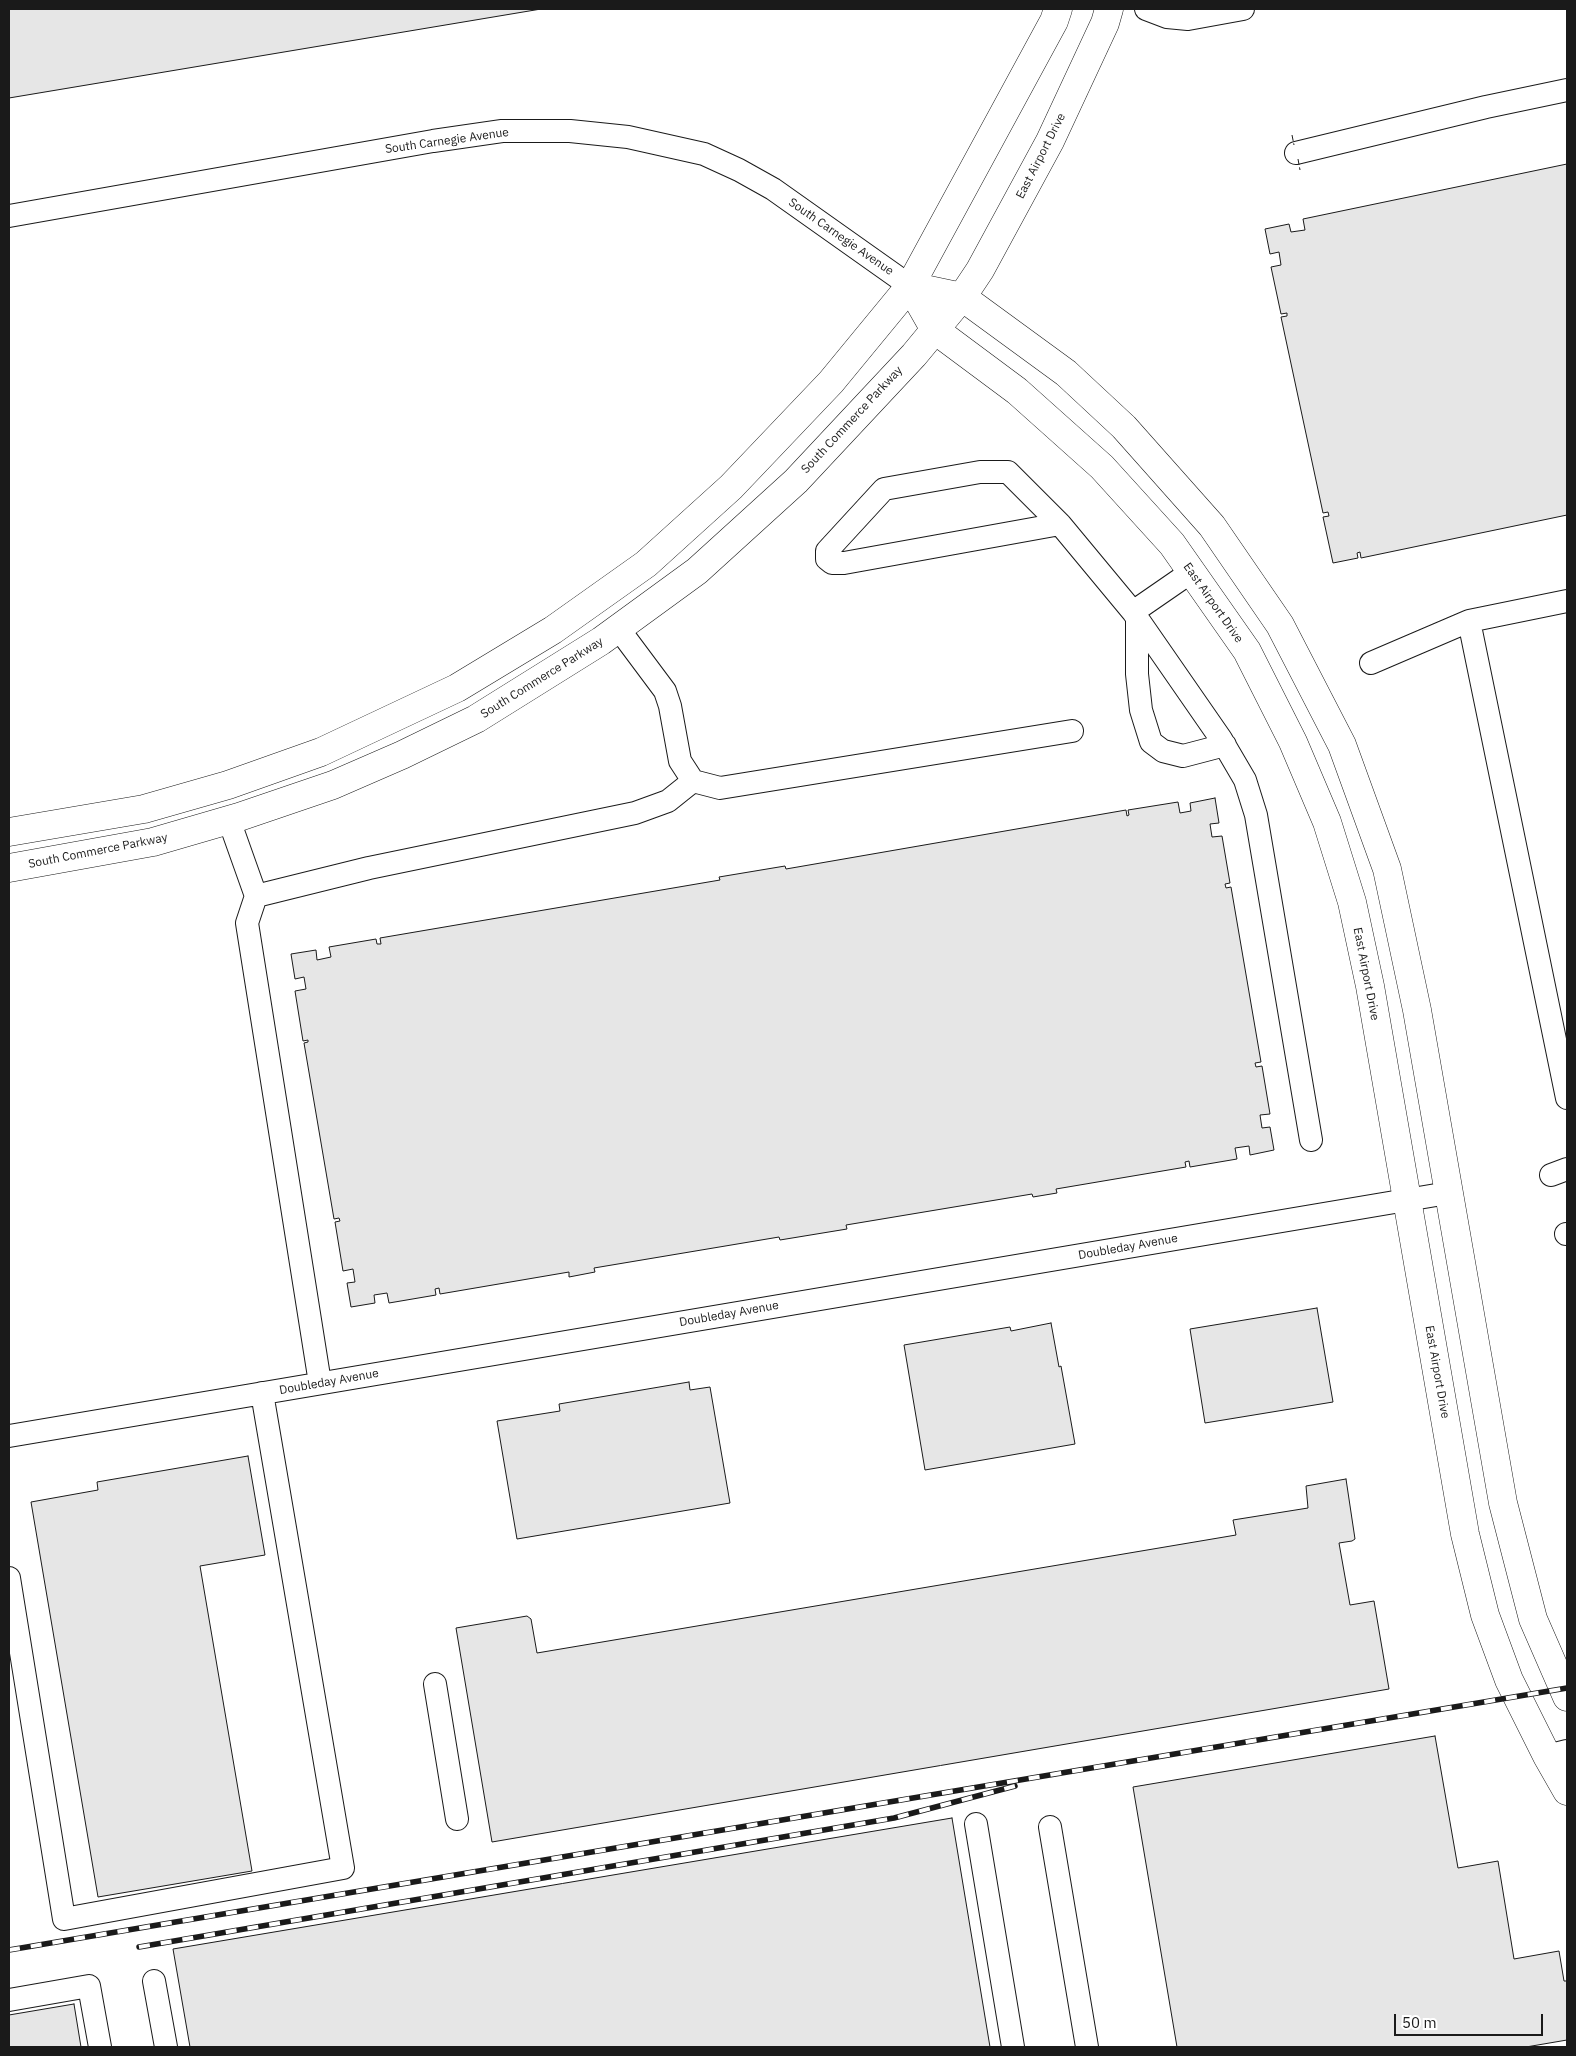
<!DOCTYPE html>
<style>
body{margin:0}
#map{position:relative;width:1576px;height:2056px;overflow:hidden;background:#fff;font-family:"IBM Plex Sans",sans-serif}
canvas{display:block}
.frame{position:absolute;inset:0;border:10px solid #1a1a1a;pointer-events:none}
.scale{position:absolute;left:1394px;top:2014px;width:149px;height:22px;box-sizing:border-box;border:2px solid #1a1a1a;border-top:0;padding-left:6px;font-size:15px;line-height:18px;white-space:nowrap;color:#1a1a1a;-webkit-text-stroke:4px #fff;paint-order:stroke}
</style>
<div id="map">
<canvas width="1576" height="2056"></canvas>
<div class="frame"></div>
<div class="scale">50 m</div>
</div>
<script>
const context = document.querySelector('canvas').getContext('2d');
context.lineJoin = 'round';
function fillPath(path, color) {
  context.fillStyle = color;
  context.fill(path, 'evenodd');
}
function poly(rows) {
  const path = new Path2D();
  for (const r of rows) {
    path.moveTo(r[0], r[1]);
    for (let i = 2; i < r.length; i += 2) path.lineTo(r[i], r[i + 1]);
  }
  return path;
}
function trace(path, color, width, dash) {
  context.strokeStyle = color;
  context.lineWidth = width;
  context.lineCap = dash ? 'butt' : 'round';
  context.setLineDash(dash || []);
  context.stroke(path);
}
function label(font, color, halo, rows, align = 'center') {
  context.font = font + ' "IBM Plex Sans",sans-serif';
  context.lineWidth = 4;
  context.setLineDash([]);
  context.textBaseline = 'middle';
  context.strokeStyle = halo;
  context.fillStyle = color;
  for (const [text, x, y, turn = 0] of rows) {
    context.save();
    context.translate(x, y);
    context.rotate((+turn || 0) * Math.PI / 180);
    context.textAlign = isNaN(turn) ? turn : align;
    if (halo) context.strokeText(text, 0, 0);
    context.fillText(text, 0, 0);
    context.restore();
  }
}
const building = poly([
 [9,9,541,9,9,98,9,9],
 [1567,164,1567,515,1361,558,1360,552,1357,553,1358,558,1333,563,1323,517,1329,516,1328,512,1323,513,1281,317,1287,316,1287,313,1281,314,1271,267,1281,265,1279,252,1270,254,1265,229,1289,224,1291,232,1305,230,1303,219,1567,164],
 [1215,798,1219,823,1210,824,1212,837,1222,836,1230,883,1225,884,1226,888,1231,887,1261,1062,1255,1063,1256,1067,1262,1066,1270,1114,1260,1115,1262,1128,1270,1127,1274,1150,1250,1155,1249,1146,1235,1148,1237,1159,1190,1167,1189,1161,1185,1162,1186,1167,1056,1189,1057,1193,1033,1197,1032,1194,846,1225,847,1229,780,1240,779,1237,594,1268,595,1272,569,1277,569,1272,440,1294,439,1288,435,1289,436,1295,389,1303,387,1293,374,1295,375,1303,351,1307,347,1283,355,1282,353,1269,343,1271,335,1222,340,1221,339,1218,334,1219,304,1043,308,1042,308,1040,303,1041,295,991,306,989,304,977,295,979,291,954,316,950,317,960,331,957,329,947,376,939,377,944,381,944,380,938,720,880,719,877,785,866,786,869,1126,810,1127,816,1129,815,1128,810,1178,802,1180,813,1191,811,1190,803,1215,798],
 [1317,1308,1333,1402,1205,1423,1190,1329,1317,1308],
 [1051,1323,1059,1367,1061,1366,1075,1444,925,1470,904,1345,1010,1327,1011,1331,1051,1323],
 [689,1382,690,1390,710,1387,730,1503,517,1539,497,1421,560,1411,559,1404,689,1382],
 [248,1456,265,1555,200,1566,252,1871,98,1897,31,1502,98,1490,97,1482,248,1456],
 [1346,1479,1355,1539,1352,1541,1339,1543,1350,1605,1374,1601,1389,1689,492,1842,456,1628,527,1616,531,1619,537,1653,1236,1535,1233,1520,1308,1508,1306,1486,1346,1479],
 [1435,1736,1458,1868,1498,1861,1514,1959,1559,1951,1564,1981,1567,1981,1567,2040,1526,2047,1177,2047,1133,1787,1435,1736],
 [952,1818,990,2047,190,2047,173,1949,952,1818],
 [74,2004,81,2047,9,2047,9,2015,74,2004]
]);
fillPath(building, '#e6e6e6');
trace(building, '#1a1a1a', 1);
const minor = poly([
 [1146,9,1167,17,1188,19,1243,9],
 [1296,153,1486,107,1567,90],
 [9,216,433,141,502,131,570,131,628,137,704,154,739,170,773,189,910,286],
 [1060,524,844,563,832,563,827,559,827,551,884,489,980,472,1008,472,1060,524,1133,612],
 [1191,572,1133,612,1221,739,1245,780,1256,815,1311,1140],
 [1567,601,1469,621,1567,1098],
 [1137,619,1137,674,1141,710,1151,742,1163,751,1183,756,1225,745],
 [618,628,665,691,670,706,680,761,693,781,720,788,1072,731],
 [1371,663,1469,621],
 [229,820,256,896,247,923,320,1383],
 [256,896,369,868,635,813,668,801,693,781],
 [1551,1175,1567,1169],
 [1566,1234,1567,1234],
 [9,1436,1448,1193],
 [9,1578,64,1919,343,1868,262,1393],
 [435,1684,457,1819],
 [1547,1756,1567,1751],
 [976,1824,1013,2047],
 [1050,1827,1087,2047],
 [154,1981,166,2047],
 [9,2000,89,1986,100,2047]
]);
const major = poly([
 [910,286,935,330,1017,391,1102,467,1172,544,1247,651,1293,742,1327,822,1352,902,1370,986,1465,1534,1485,1615,1509,1680,1547,1756,1567,1791],
 [910,286,962,297,1066,373,1124,427,1212,526,1280,625,1342,745,1387,869,1417,1010,1503,1503,1533,1619,1567,1697],
 [9,832,144,809,228,785,321,752,457,688,553,630,646,564,731,487,831,382,910,286,1054,21,1058,9],
 [9,868,153,842,239,817,333,785,402,755,476,719,601,641,697,571,796,481,914,355,962,297,980,270,1050,141,1105,23,1109,9]
]);
trace(minor, '#1a1a1a', 24);
trace(major, '#1a1a1a', 29);
trace(minor, '#fff', 22);
trace(major, '#fff', 28);
const rail = poly([
 [139,1947,894,1818,1015,1786],
 [9,1950,1567,1688]
]);
trace(rail, '#1a1a1a', 5.5);
trace(rail, '#fff', 4, [11]);
trace(poly([
 [1292,135,1294,145],
 [1298,159,1300,170]
]), '#1a1a1a', 1, [6, 2.5]);
label('12px', '#1a1a1a', '#fff', [
 ["South Carnegie Avenue",447,141,-8],
 ["East Airport Drive",1041,156,-63],
 ["South Carnegie Avenue",841,237,35],
 ["South Commerce Parkway",852,420,-47],
 ["East Airport Drive",1213,603,55],
 ["South Commerce Parkway",542,678,-32],
 ["South Commerce Parkway",98,851,-11],
 ["East Airport Drive",1366,974,79],
 ["Doubleday Avenue",1128,1247,-10],
 ["Doubleday Avenue",729,1314,-10],
 ["East Airport Drive",1437,1372,80],
 ["Doubleday Avenue",329,1382,-10]
]);
</script>
